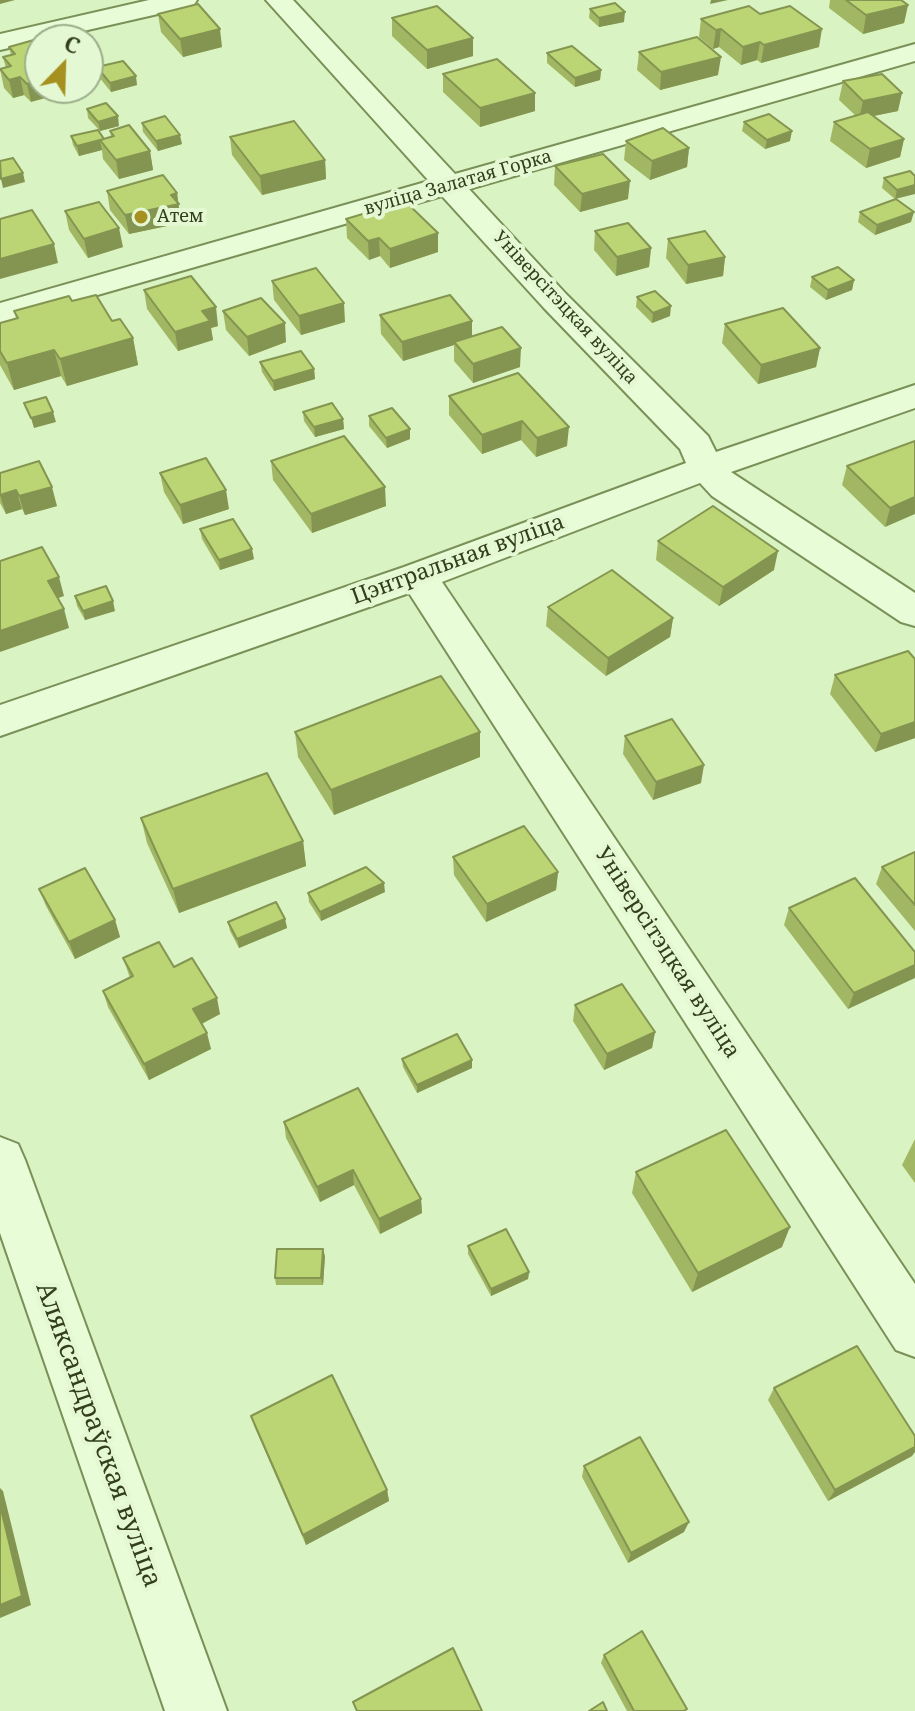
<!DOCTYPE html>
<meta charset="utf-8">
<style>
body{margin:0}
#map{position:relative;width:915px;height:1711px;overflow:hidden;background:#d9f3c3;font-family:"Noto Serif",serif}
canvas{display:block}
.north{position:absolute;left:24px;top:24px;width:80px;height:80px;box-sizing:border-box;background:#e4f9d3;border:2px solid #9dae8a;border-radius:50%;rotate:23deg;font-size:22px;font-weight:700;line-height:32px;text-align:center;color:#333e1d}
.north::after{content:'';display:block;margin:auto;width:28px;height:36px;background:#a69020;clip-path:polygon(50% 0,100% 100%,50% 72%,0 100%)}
</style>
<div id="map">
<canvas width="915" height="1711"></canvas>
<div class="north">С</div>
</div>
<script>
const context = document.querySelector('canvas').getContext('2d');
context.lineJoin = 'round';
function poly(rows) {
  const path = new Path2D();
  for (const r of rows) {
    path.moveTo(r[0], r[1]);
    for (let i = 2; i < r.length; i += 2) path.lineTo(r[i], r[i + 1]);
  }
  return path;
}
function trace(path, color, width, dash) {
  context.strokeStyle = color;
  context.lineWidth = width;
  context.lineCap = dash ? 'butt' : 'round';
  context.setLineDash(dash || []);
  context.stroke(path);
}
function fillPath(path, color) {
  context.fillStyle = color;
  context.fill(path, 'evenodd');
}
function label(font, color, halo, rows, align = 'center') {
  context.font = font + ' "Noto Serif",serif';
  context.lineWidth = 8;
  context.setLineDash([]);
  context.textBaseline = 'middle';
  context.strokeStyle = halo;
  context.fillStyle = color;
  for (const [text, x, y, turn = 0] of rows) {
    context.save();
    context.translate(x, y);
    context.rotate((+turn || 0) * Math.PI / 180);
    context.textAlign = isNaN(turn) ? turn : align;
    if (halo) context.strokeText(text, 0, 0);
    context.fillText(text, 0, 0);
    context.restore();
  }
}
const minor = poly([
 [149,0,197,0,193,6,0,50,0,34,149,0],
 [266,0,293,0,455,174,915,44,915,61,469,189,566,294,708,436,716,452,915,385,915,408,731,472,915,593,915,626,901,622,712,496,700,483,442,582,915,1284,915,1357,896,1350,409,593,0,736,0,705,404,567,686,463,680,449,544,308,442,196,0,323,0,303,429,181,266,0],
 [0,1137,18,1144,25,1160,227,1711,165,1711,0,1233,0,1137]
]);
trace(minor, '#7a9057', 4);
fillPath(minor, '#e8fcd7');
fillPath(poly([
 [830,0,901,0,908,5,904,23,863,34,829,8],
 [590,9,624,22,599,27,589,18],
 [158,14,222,47,183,57,161,32],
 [760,14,819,47,761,63,757,60,741,65,719,47,713,49,699,37,701,19],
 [392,18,473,38,473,56,427,69,392,36],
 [52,40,31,102,24,95,13,98,4,88,0,69,6,68,3,57,11,55,9,47],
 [639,52,718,75,660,90,637,70],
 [547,53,601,70,600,80,575,87,547,63],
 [97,67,137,85,111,92,99,77],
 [443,74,535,93,535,111,480,127,443,92],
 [843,81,898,111,873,116,904,139,900,157,866,168,830,141,834,122,856,116,839,100],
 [87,109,119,126,100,131,88,118],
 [744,122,790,141,765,149,742,131],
 [142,123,182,144,158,151,143,132],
 [110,131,150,151,153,170,119,179,103,159,102,150,79,156,73,145,71,136,104,139,111,137],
 [230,137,325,160,326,179,262,195,232,155],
 [626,141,689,148,687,167,650,180,624,160],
 [555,166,628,199,580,212,554,185],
 [910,171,895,199,882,188,884,178],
 [107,191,177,193,181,223,129,234,110,210],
 [65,211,123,247,88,258,69,230],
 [860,212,911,222,875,235,858,222],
 [380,214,438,252,390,268,380,256,369,260,347,238,346,219],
 [595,231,651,248,649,267,616,276,594,250],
 [668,239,725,257,723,276,686,284,666,258],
 [812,277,854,280,852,290,826,300,810,287],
 [272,281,345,322,301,335,274,300],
 [144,290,218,326,211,328,213,340,178,351,147,309],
 [637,297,670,316,652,323,636,307],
 [72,301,133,338,138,365,67,386,61,376,14,390,0,365,0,323,16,318,14,311],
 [223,311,286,342,249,356,226,330],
 [380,315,472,336,520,367,473,383,454,361,454,345,403,361,381,334],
 [725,324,820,348,816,367,758,384,722,343],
 [260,362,314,369,315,379,274,391,262,372],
 [518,373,567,446,536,457,521,440,482,454,449,415,449,396],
 [303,412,343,419,344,429,315,437,304,421],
 [369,416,410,439,387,448,369,426],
 [915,441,885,527,842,485,847,466],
 [271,461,386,506,312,533,273,480],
 [0,473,57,506,25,515,22,509,6,514,0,503],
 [160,473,229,509,183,524,164,492],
 [200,529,254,559,220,570,202,539],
 [658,541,774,570,719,606,656,560],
 [75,596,115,611,85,620,77,606],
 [548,607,673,618,670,637,606,676,546,626],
 [915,659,915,738,875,752,830,694,835,675],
 [295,732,480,732,480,757,334,815,298,757],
 [625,736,701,783,653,800,623,754],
 [141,818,303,841,306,866,179,913,147,843],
 [915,852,915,931,876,884,882,867],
 [453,857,558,872,556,890,486,922,454,875],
 [39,889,115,920,120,937,75,959,46,906],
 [385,892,321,921,309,902,308,893],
 [789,908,915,952,848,1009,784,925],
 [285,919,287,928,239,948,230,931,228,922],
 [123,958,174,967,220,1014,202,1024,211,1049,149,1080,108,1007,103,991,130,978],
 [575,1005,655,1032,652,1048,604,1070,573,1021],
 [402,1059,472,1068,417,1093,403,1067],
 [284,1122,421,1199,422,1213,380,1234,354,1185,320,1202,286,1138],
 [915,1139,915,1183,902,1165],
 [636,1172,782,1247,692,1292,632,1193],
 [468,1246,529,1272,528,1279,491,1296,468,1254],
 [325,1256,323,1285,276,1285,275,1278],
 [774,1388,912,1456,828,1501,768,1400],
 [251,1416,387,1490,389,1501,306,1545,255,1428],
 [584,1466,684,1532,628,1563,582,1477],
 [604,1655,686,1711,627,1711,601,1663]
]), '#a2b764');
fillPath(poly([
 [0,0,15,0,0,4],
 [711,0,728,0,710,4],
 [908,5,904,23,863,34,866,15],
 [625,12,624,22,599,27,599,18],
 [220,29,222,47,183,57,180,39],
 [721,29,719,47,713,49,716,30],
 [822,29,819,47,761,63,764,45],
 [473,38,473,56,427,69,427,50],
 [760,42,757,60,741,65,743,47],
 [721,57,718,75,660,90,661,72],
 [601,70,600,80,575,87,575,78],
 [136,76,137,85,111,92,110,83],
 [20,77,24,95,13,98,9,80],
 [40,80,40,88,82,88,31,102,27,84],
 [535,93,535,111,480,127,480,108],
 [902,93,898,111,859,119,863,101],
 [118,116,119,126,100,131,98,122],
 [792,131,790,141,765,149,767,140],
 [180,135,182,144,158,151,156,141],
 [904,139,900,157,866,168,870,149],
 [100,141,102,150,79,156,77,146],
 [689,148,687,167,650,180,652,161],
 [150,151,153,170,119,179,116,160],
 [325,160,326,179,262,195,260,176],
 [23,173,25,182,3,188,1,179],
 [630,181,628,199,580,212,582,194],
 [915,185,915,194,895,199,897,190],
 [177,193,181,223,129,234,125,215],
 [914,212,911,222,875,235,877,225],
 [119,228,123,247,88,258,84,239],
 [438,233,438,252,390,268,390,249],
 [379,238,380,256,369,260,368,241],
 [54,244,58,263,0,279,0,259],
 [651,248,649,267,616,276,617,257],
 [725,257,723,276,686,284,688,265],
 [854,280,852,290,826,300,828,290],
 [344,303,345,322,301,335,299,316],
 [671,306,670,316,652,323,653,313],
 [216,307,218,326,211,328,213,340,178,351,175,332,202,311],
 [472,321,472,340,454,342,454,345,403,361,402,342],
 [285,323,286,342,249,356,247,337],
 [133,338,138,365,67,386,60,359],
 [521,348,520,367,473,383,473,364],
 [820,348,816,367,758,384,761,365],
 [54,350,61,376,14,390,7,363],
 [314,369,315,379,274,391,273,381],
 [53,412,56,422,34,428,31,418],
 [343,419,344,429,315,437,314,427],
 [522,421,521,440,482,454,482,435],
 [569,427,567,446,536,457,537,438],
 [410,429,410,439,387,448,386,438],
 [52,487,57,506,25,515,19,496],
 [385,487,386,506,312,533,311,514],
 [16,490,22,509,6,514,0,495],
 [226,490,229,509,183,524,180,505],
 [915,497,915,514,885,527,890,508],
 [252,549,254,559,220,570,219,560],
 [778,551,774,570,719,606,723,587],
 [59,577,64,596,53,600,48,581],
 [113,601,115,611,85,620,83,611],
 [64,609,69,628,0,652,0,631],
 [673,618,670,637,606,676,608,658],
 [915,722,915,738,875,752,881,734],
 [480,732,480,757,334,815,331,790],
 [704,765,701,783,653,800,656,782],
 [303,841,306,866,179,913,173,889],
 [558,872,556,890,486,922,487,904],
 [384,883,385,892,321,921,320,912],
 [285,919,287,928,239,948,237,939],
 [115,920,120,937,75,959,69,942],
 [915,965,915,978,848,1009,854,993],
 [217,998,220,1014,197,1026,193,1009],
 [655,1032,652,1048,604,1070,607,1054],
 [207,1033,211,1049,149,1080,144,1064],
 [472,1060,472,1068,417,1093,417,1085],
 [353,1170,354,1185,320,1202,317,1187],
 [421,1199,422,1213,380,1234,379,1219],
 [790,1227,782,1247,692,1292,698,1273],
 [323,1249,325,1256,323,1285,321,1278],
 [529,1272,528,1279,491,1296,491,1289],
 [915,1447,915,1452,912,1456,828,1501,835,1490],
 [0,1488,3,1491,31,1605,0,1618],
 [387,1490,389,1501,306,1545,303,1535],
 [689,1522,684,1532,628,1563,631,1553]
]), '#849551');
const building = poly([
 [846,0,901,0,908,5,866,15,846,0],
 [615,3,625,12,599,18,590,9,615,3],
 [198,4,220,29,180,39,158,14,198,4],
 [437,6,473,38,427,50,392,18,437,6],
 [749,6,760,14,790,6,822,29,764,45,760,42,743,47,721,29,716,30,701,19,749,6],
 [48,36,52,40,40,40,40,80,27,84,20,77,9,80,0,69,11,66,3,57,15,54,9,47,48,36],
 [697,37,721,57,661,72,639,52,697,37],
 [572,46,601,70,575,78,547,53,572,46],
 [497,59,535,93,480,108,443,74,497,59],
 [123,61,136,76,110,83,97,67,123,61],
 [882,74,902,93,863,101,843,81,882,74],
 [106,103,118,116,98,122,87,109,106,103],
 [868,112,904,139,870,149,834,122,868,112],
 [769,114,792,131,767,140,744,122,769,114],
 [165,116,180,135,156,141,142,123,165,116],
 [294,121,325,160,260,176,230,137,294,121],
 [129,125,150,151,116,160,100,140,114,136,110,131,129,125],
 [663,128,689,148,652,161,626,141,663,128],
 [98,130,104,139,77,146,71,136,98,130],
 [603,154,630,181,582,194,555,166,603,154],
 [13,158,23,173,1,179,0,161,13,158],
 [910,171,915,176,915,185,897,190,884,178,910,171],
 [163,175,177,193,171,195,179,204,125,215,107,191,163,175],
 [896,199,914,212,877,225,860,212,896,199],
 [99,202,119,228,84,239,65,211,99,202],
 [409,205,438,233,390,249,379,238,368,241,346,219,376,210,380,214,409,205],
 [32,210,54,244,0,259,0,219,32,210],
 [628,223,651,248,617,257,595,231,628,223],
 [705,231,725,257,688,265,668,239,705,231],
 [838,267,854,280,828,290,812,277,838,267],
 [316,268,344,303,299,316,272,281,316,268],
 [191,276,216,307,202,311,210,321,175,332,144,290,191,276],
 [655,291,671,306,653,313,637,297,655,291],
 [96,295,112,321,120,319,133,338,60,359,54,350,7,363,0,351,0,323,18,318,14,311,69,296,72,301,96,295],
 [450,295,472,321,402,342,380,315,450,295],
 [261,298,285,323,247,337,223,311,261,298],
 [783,308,820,348,761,365,725,324,783,308],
 [502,327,521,348,473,364,454,342,502,327],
 [301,351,314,369,273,381,260,362,301,351],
 [518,373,569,427,537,438,522,421,482,435,449,396,518,373],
 [46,397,53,412,31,418,24,403,46,397],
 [332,403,343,419,314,427,303,412,332,403],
 [392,408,410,429,386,438,369,416,392,408],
 [344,436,385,487,311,514,271,461,344,436],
 [915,441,915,497,890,508,847,466,915,441],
 [206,458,226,490,180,505,160,473,206,458],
 [39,461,52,487,19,496,16,490,0,495,0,473,39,461],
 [713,506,778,551,723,587,658,541,713,506],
 [233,519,252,549,219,560,200,529,233,519],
 [42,547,59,577,48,581,64,609,0,631,0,561,42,547],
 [612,570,673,618,608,658,548,607,612,570],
 [106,586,113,601,83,611,75,596,106,586],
 [908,651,915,659,915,722,881,734,835,675,908,651],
 [441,676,480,732,331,790,295,732,441,676],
 [672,719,704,765,656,782,625,736,672,719],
 [267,773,303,841,173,889,141,818,267,773],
 [524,826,558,872,487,904,453,857,524,826],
 [915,852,915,905,882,867,915,852],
 [366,867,384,883,320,912,308,893,366,867],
 [85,868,115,920,69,942,39,889,85,868],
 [855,878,915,952,915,965,854,993,789,908,855,878],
 [276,902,285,919,237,939,228,922,276,902],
 [159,942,174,967,192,958,217,998,193,1009,207,1033,144,1064,103,991,133,976,123,958,159,942],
 [622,984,655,1032,607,1054,575,1005,622,984],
 [457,1034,472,1060,417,1085,402,1059,457,1034],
 [358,1088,421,1199,379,1219,353,1170,317,1187,284,1122,358,1088],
 [726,1130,790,1227,698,1273,636,1172,726,1130],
 [506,1229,529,1272,491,1289,468,1246,506,1229],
 [277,1249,323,1249,321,1278,275,1278,277,1249],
 [857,1346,915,1436,915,1447,835,1490,774,1388,857,1346],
 [332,1375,387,1490,303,1535,251,1416,332,1375],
 [640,1437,689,1522,631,1553,584,1466,640,1437],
 [0,1505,22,1596,0,1605,0,1505],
 [642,1631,687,1709,684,1711,634,1711,604,1655,642,1631],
 [453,1648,482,1711,357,1711,353,1702,453,1648],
 [603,1702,607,1711,589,1711,603,1702]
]);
fillPath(building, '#bcd574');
trace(building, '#849551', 2);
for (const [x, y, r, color] of [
 [141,217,8,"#a69020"]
]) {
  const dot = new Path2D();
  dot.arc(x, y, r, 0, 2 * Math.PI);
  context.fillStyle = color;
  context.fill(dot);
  trace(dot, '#e4f9d3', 3);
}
label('18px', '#333e1d', '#e4f9d3', [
 ["вуліца Залатая Горка",458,183,-16],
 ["Універсітэцкая вуліца",565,308,47]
]);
label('18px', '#333e1d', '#e4f9d3', [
 ["Атем",157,217]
], 'left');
label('22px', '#333e1d', '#e4f9d3', [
 ["Цэнтральная вуліца",458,560,-20],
 ["Універсітэцкая вуліца",667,953,57]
]);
label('26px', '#333e1d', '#e4f9d3', [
 ["Аляксандраўская вуліца",98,1435,70]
]);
</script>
